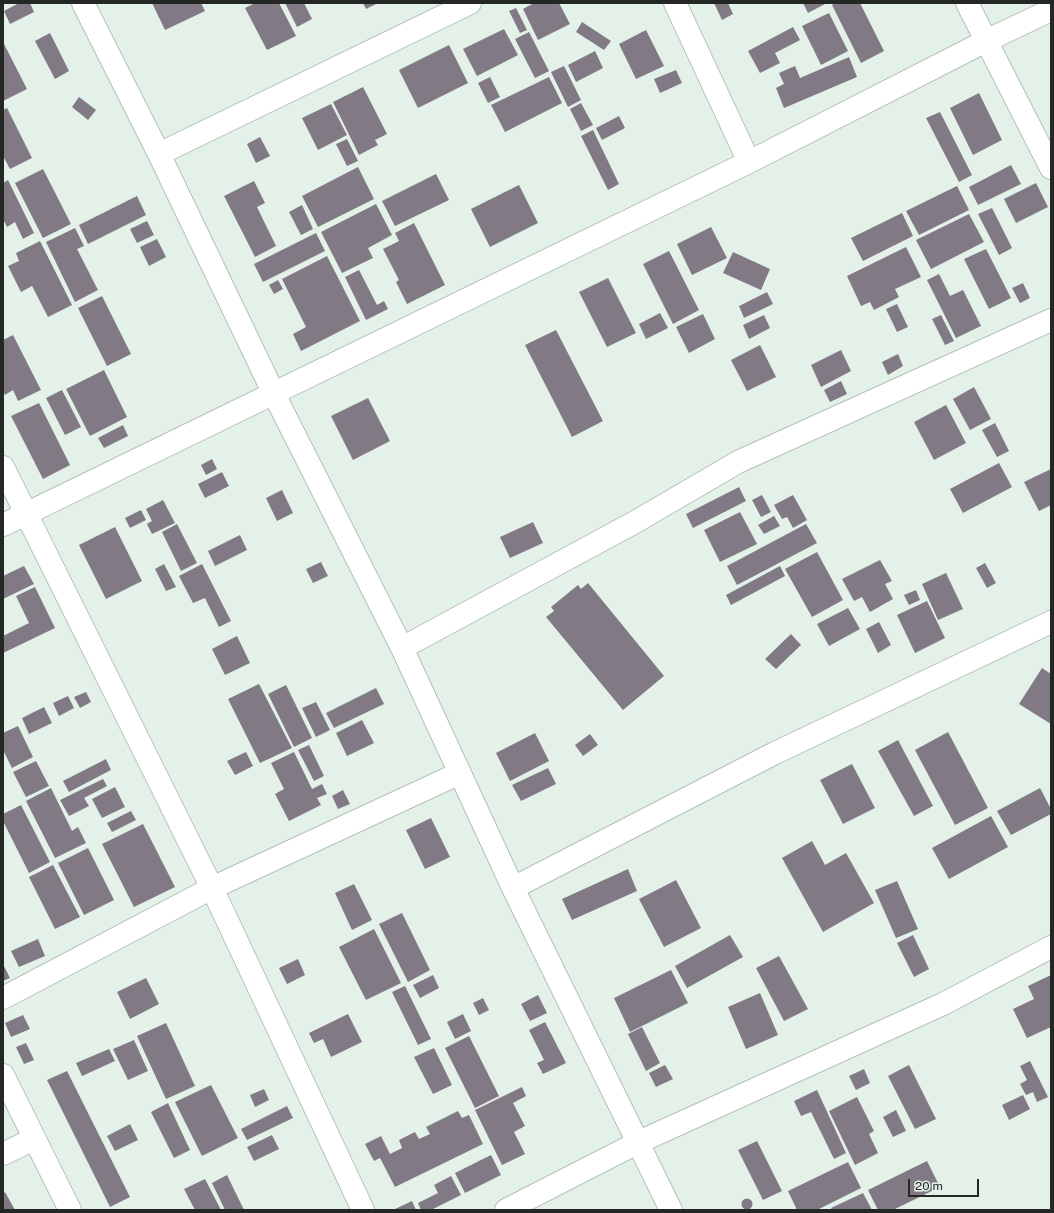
<!DOCTYPE html>
<style>
body{margin:0}
#map{position:relative;width:1054px;height:1213px;overflow:hidden;background:#e3f1e9;font-family:"Public Sans",sans-serif}
canvas{display:block}
.frame{position:absolute;inset:0;border:4px solid #232825;pointer-events:none}
.scale{position:absolute;left:908px;top:1179px;width:71px;height:18px;box-sizing:border-box;border:2px solid #232825;border-top:0;padding-left:5px;font-size:12px;line-height:14px;white-space:nowrap;color:#232825;-webkit-text-stroke:3px #e3f1e9;paint-order:stroke}
</style>
<div id="map">
<canvas width="1054" height="1213"></canvas>
<div class="frame"></div>
<div class="scale">20 m</div>
</div>
<script>
const context = document.querySelector('canvas').getContext('2d');
context.lineJoin = 'round';
function fillPath(path, color) {
  context.fillStyle = color;
  context.fill(path, 'evenodd');
}
function poly(rows) {
  const path = new Path2D();
  for (const r of rows) {
    if (r.length === 3) {
      path.moveTo(r[0] + r[2], r[1]);
      path.arc(r[0], r[1], r[2], 0, 2 * Math.PI);
      continue;
    }
    path.moveTo(r[0], r[1]);
    for (let i = 2; i < r.length; i += 2) path.lineTo(r[i], r[i + 1]);
  }
  return path;
}
function trace(path, color, width, dash) {
  context.strokeStyle = color;
  context.lineWidth = width;
  context.lineCap = dash ? 'butt' : 'round';
  context.setLineDash(dash || []);
  context.stroke(path);
}
fillPath(poly([
 [19,3,30,3,34,12,10,24,4,11],
 [152,3,201,3,205,11,165,30],
 [255,3,279,3,296,36,267,50,245,8],
 [285,3,304,3,312,19,297,27],
 [363,3,378,3,366,9],
 [534,3,559,3,570,24,538,40,523,9],
 [714,3,728,3,733,14,722,20],
 [803,3,827,3,808,13],
 [835,3,860,3,884,51,861,63,832,5],
 [516,8,527,30,520,33,509,11],
 [829,13,848,51,821,65,802,26],
 [582,22,611,41,604,50,576,32],
 [793,27,800,40,775,53,780,63,760,73,748,51],
 [504,29,518,55,477,76,463,49],
 [646,30,664,66,636,79,619,44],
 [529,32,549,71,535,78,515,39],
 [50,33,69,71,55,79,35,41],
 [3,42,27,89,3,101],
 [449,45,468,83,418,108,399,70],
 [595,51,603,68,576,82,568,65],
 [849,57,857,77,784,108,776,88,784,84,779,73,795,66,800,78],
 [564,66,581,100,568,107,551,72],
 [676,70,682,83,660,93,654,79],
 [490,77,500,97,488,103,478,83],
 [549,77,562,103,505,132,491,105],
 [363,87,387,134,375,140,378,145,359,155,333,102],
 [979,93,1002,140,973,155,950,108],
 [79,97,96,110,88,120,72,107],
 [581,103,593,125,581,131,570,109],
 [331,104,347,135,318,150,302,118],
 [7,108,32,158,10,169,3,156,3,110],
 [940,112,972,175,959,182,926,118],
 [619,116,625,128,602,140,596,128],
 [593,130,619,184,608,190,581,136],
 [260,137,270,156,256,163,247,144],
 [347,139,358,161,347,166,336,144],
 [1011,165,1021,184,978,205,969,187],
 [358,167,374,199,318,227,302,196],
 [43,169,71,224,43,238,15,183],
 [436,174,449,200,395,226,382,201],
 [8,180,34,233,23,239,15,222,7,227,3,219,3,183],
 [254,181,265,203,257,207,276,246,255,257,224,196],
 [1036,183,1048,207,1016,223,1004,199],
 [519,185,538,223,490,247,471,209],
 [957,186,969,210,919,235,906,211],
 [137,196,146,215,88,244,79,225],
 [376,204,392,235,368,248,373,258,342,273,321,232],
 [302,205,313,229,301,235,289,212],
 [992,208,1012,248,999,255,978,214],
 [902,213,913,236,863,261,851,238],
 [969,214,984,242,931,269,916,240],
 [147,221,154,235,137,243,130,229],
 [414,223,445,285,407,304,396,282,399,280,383,249,399,241,395,233],
 [711,227,727,258,692,275,677,244],
 [75,228,84,246,77,249,98,290,75,302,46,242],
 [316,233,325,251,263,282,254,264],
 [157,239,166,257,149,266,140,247],
 [40,241,72,305,48,317,32,286,21,292,8,266,19,261,16,253],
 [906,247,921,277,895,289,899,297,874,310,870,302,861,306,847,276],
 [986,249,1011,298,989,309,964,259],
 [669,251,699,310,673,324,643,264],
 [733,252,770,269,761,290,723,273],
 [327,256,360,321,301,351,293,334,306,327,282,279],
 [359,270,377,305,384,301,388,309,366,320,345,277],
 [939,274,950,296,963,290,981,326,956,338,927,280],
 [608,278,636,333,607,347,579,292],
 [278,280,283,289,274,294,269,285],
 [1023,283,1030,298,1020,303,1012,288],
 [767,292,773,304,744,318,739,306],
 [102,296,131,354,107,366,78,308],
 [897,304,908,327,897,332,886,309],
 [660,313,668,328,646,339,639,324],
 [703,314,715,339,689,353,676,327],
 [764,315,770,328,749,339,743,325],
 [941,315,954,341,945,345,932,319],
 [556,330,603,421,572,437,525,345],
 [13,335,41,390,18,401,13,390,5,395,3,391,3,340],
 [760,345,776,377,747,391,731,360],
 [841,350,851,371,821,387,811,365],
 [898,354,903,366,888,375,882,362],
 [104,370,127,417,90,436,66,389],
 [841,381,847,394,830,402,824,390],
 [974,387,991,419,970,430,953,399],
 [62,390,81,427,65,435,46,398],
 [368,398,390,441,353,460,331,416],
 [39,403,70,465,43,479,11,416],
 [946,405,966,443,934,460,914,422],
 [995,423,1009,451,997,457,982,430],
 [123,425,128,436,104,448,98,438],
 [212,459,217,469,206,475,201,465],
 [999,463,1012,487,963,513,950,489],
 [1051,469,1051,505,1039,511,1024,482],
 [222,472,229,486,205,498,198,484],
 [739,487,746,501,693,528,686,514],
 [282,490,293,513,277,521,266,498],
 [762,495,771,512,761,517,752,500],
 [793,495,807,520,793,528,787,517,782,519,774,505],
 [163,500,175,523,152,534,147,524,152,521,146,509],
 [141,510,146,520,130,528,125,518],
 [740,512,757,544,720,562,704,530],
 [774,516,780,526,764,534,758,525],
 [533,522,543,543,510,558,500,537],
 [177,524,197,563,181,571,162,532],
 [806,524,817,543,737,585,727,566],
 [115,527,142,581,106,599,79,545],
 [240,535,247,550,215,566,208,551],
 [817,552,843,600,812,617,785,569],
 [880,560,892,581,885,584,893,599,870,612,862,597,854,601,842,579],
 [321,562,328,576,313,583,306,569],
 [985,563,996,583,987,588,976,568],
 [164,564,176,587,166,591,155,569],
 [202,564,231,621,219,627,205,598,193,603,179,576],
 [24,566,34,584,3,599,3,576],
 [780,566,785,576,731,605,726,595],
 [946,573,963,609,938,620,922,584],
 [588,583,664,676,623,710,546,617,554,611,551,607,578,585,581,589],
 [35,587,55,628,3,653,3,636,29,623,16,596],
 [916,590,920,600,909,605,904,595],
 [927,601,945,638,915,653,897,615],
 [848,608,860,629,829,646,817,624],
 [879,622,891,645,878,653,866,629],
 [791,634,801,645,776,669,765,659],
 [237,636,250,663,225,675,212,649],
 [1042,668,1051,674,1051,724,1019,704],
 [259,684,292,748,260,763,228,699],
 [286,685,312,738,294,747,268,694],
 [376,688,384,704,334,728,326,713],
 [86,692,91,702,80,708,74,697],
 [68,696,74,708,59,716,53,703],
 [316,702,330,730,316,737,302,708],
 [44,707,52,723,29,734,22,718],
 [362,720,374,743,347,756,336,733],
 [18,726,33,757,12,768,3,750,3,733],
 [948,732,988,808,955,825,915,750],
 [535,733,549,761,510,781,496,753],
 [590,734,598,745,583,756,575,745],
 [898,740,933,806,914,816,878,751],
 [309,745,324,776,314,781,298,750],
 [246,752,253,766,235,775,227,761],
 [294,752,312,789,322,784,327,794,317,798,321,805,289,821,275,794,284,789,271,763],
 [106,759,111,770,69,792,63,781],
 [36,761,49,786,26,797,13,772],
 [852,764,875,808,843,824,820,780],
 [548,768,556,784,521,801,512,785],
 [103,779,107,786,84,798,89,806,69,816,60,800],
 [115,787,125,807,102,818,92,799],
 [51,788,72,831,78,827,86,843,55,858,26,801],
 [1040,788,1051,809,1051,814,1011,835,997,811],
 [343,790,350,804,338,809,332,796],
 [21,805,50,862,29,873,3,821,3,814],
 [131,811,136,820,112,832,107,823],
 [991,816,1008,847,949,879,932,848],
 [431,818,450,857,425,869,406,830],
 [143,824,175,887,134,907,102,844],
 [812,841,825,865,846,853,874,903,823,932,782,858],
 [88,848,114,900,84,915,58,863],
 [53,865,80,917,55,929,29,877],
 [628,869,637,891,572,920,562,899],
 [676,880,701,928,664,947,639,899],
 [897,881,918,929,896,938,875,890],
 [354,884,372,920,352,930,335,893],
 [402,913,430,970,408,982,379,924],
 [374,929,401,983,366,1000,339,947],
 [730,935,743,957,687,988,675,966],
 [913,935,929,969,914,977,897,943],
 [38,939,45,956,19,967,11,951],
 [779,956,808,1009,784,1021,756,968],
 [298,959,305,975,287,984,279,968],
 [3,964,10,978,3,981],
 [671,970,688,1003,630,1032,614,998],
 [433,975,439,988,420,998,413,985],
 [1051,975,1051,1027,1027,1038,1013,1009,1034,999,1028,986],
 [146,978,159,1004,130,1019,117,992],
 [405,986,431,1039,418,1045,392,992],
 [760,993,778,1035,746,1049,728,1007],
 [538,995,547,1013,530,1021,521,1004],
 [483,998,489,1010,479,1015,473,1003],
 [348,1014,362,1042,331,1057,323,1039,314,1043,309,1033],
 [463,1014,471,1031,455,1039,447,1022],
 [23,1015,30,1029,11,1037,5,1023],
 [545,1022,566,1063,543,1074,537,1063,544,1060,529,1030],
 [166,1023,195,1086,166,1099,137,1036],
 [642,1027,660,1063,646,1071,628,1034],
 [469,1036,499,1096,475,1108,445,1048],
 [134,1040,148,1071,128,1080,113,1049],
 [26,1043,34,1060,24,1064,16,1047],
 [434,1048,452,1085,433,1094,414,1057],
 [109,1049,115,1061,82,1076,76,1063],
 [1030,1061,1048,1097,1037,1102,1033,1092,1026,1095,1020,1084,1027,1080,1020,1066],
 [665,1065,673,1079,656,1087,649,1073],
 [909,1065,936,1119,915,1129,888,1076],
 [864,1069,870,1083,856,1090,849,1076],
 [67,1071,130,1197,110,1207,47,1080],
 [211,1085,238,1138,202,1156,175,1102],
 [522,1087,526,1096,513,1103,525,1126,514,1132,525,1154,502,1165,475,1110],
 [264,1089,269,1100,255,1107,250,1095],
 [817,1090,846,1153,834,1159,811,1112,801,1116,794,1101],
 [1023,1095,1030,1109,1009,1120,1002,1105],
 [857,1097,874,1131,869,1134,878,1153,855,1165,829,1111],
 [168,1103,190,1150,174,1158,151,1112],
 [287,1106,293,1118,247,1140,241,1129],
 [896,1110,906,1131,893,1137,883,1117],
 [458,1111,462,1118,469,1115,483,1144,395,1187,380,1158,374,1161,365,1144,381,1136,390,1154,402,1148,399,1140,415,1132,419,1139,430,1134,426,1127],
 [130,1124,138,1140,115,1151,107,1136],
 [272,1135,279,1149,254,1161,247,1147],
 [757,1141,782,1191,763,1200,738,1150],
 [491,1155,501,1175,465,1193,455,1173],
 [927,1161,940,1187,893,1210,878,1210,868,1190],
 [848,1162,861,1188,817,1210,797,1210,788,1191],
 [227,1175,244,1210,225,1210,212,1183],
 [451,1176,461,1195,431,1210,421,1210,418,1203,438,1193,434,1185],
 [205,1179,221,1210,195,1210,184,1189],
 [5,1192,15,1210,3,1210,3,1194],
 [863,1193,872,1210,832,1210,831,1208],
 [747,1204,5.5],
 [412,1201,416,1210,393,1210]
]), '#817a84');
const minor = poly([
 [83,3,159,154,274,394,402,648,513,888,671,1210],
 [675,3,749,162],
 [967,3,1051,168],
 [159,154,470,3],
 [3,467,212,888,363,1210],
 [3,525,749,162,986,41,1051,10],
 [402,648,637,521,738,462,1051,320],
 [513,888,775,753,1051,622],
 [3,998,212,888,460,773],
 [3,1075,70,1210],
 [3,1154,34,1139],
 [506,1210,639,1142,943,1004,1051,947]
]);
trace(minor, '#b4c0b9', 24);
trace(minor, '#fff', 22);
</script>
